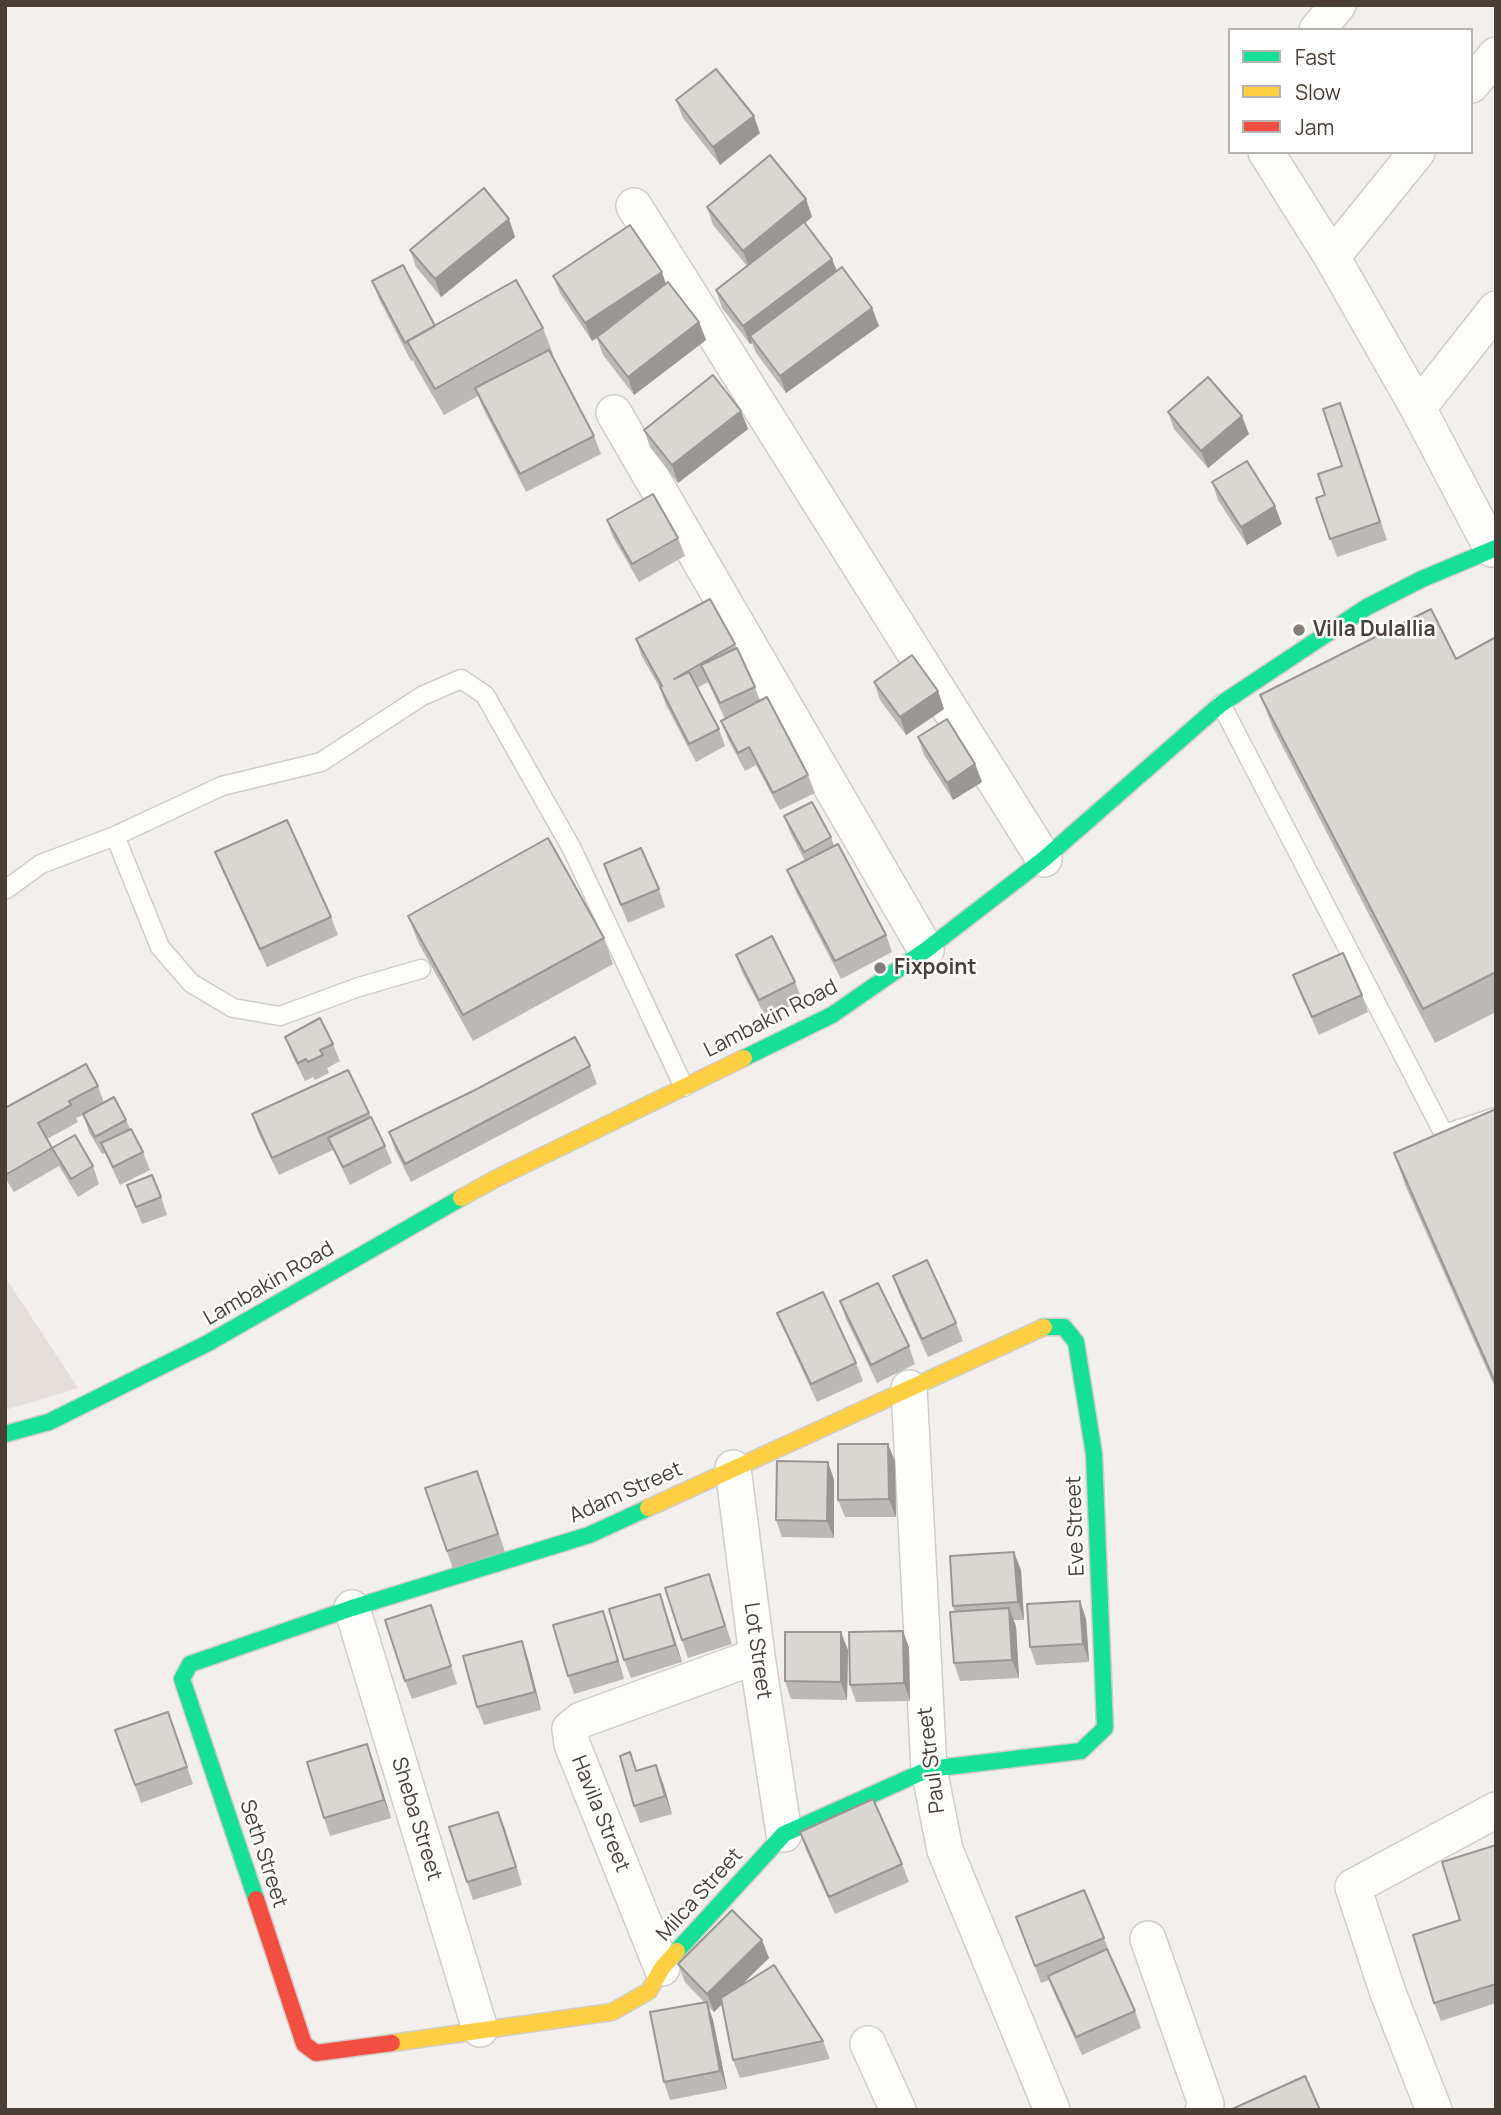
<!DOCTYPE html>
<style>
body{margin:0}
#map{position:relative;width:1501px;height:2115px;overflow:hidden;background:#f2efec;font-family:Manrope,sans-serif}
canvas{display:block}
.frame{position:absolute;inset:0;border:7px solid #493f37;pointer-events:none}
.legend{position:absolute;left:1228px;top:28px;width:245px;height:126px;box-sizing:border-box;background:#fff;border:2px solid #b6b2af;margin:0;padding:9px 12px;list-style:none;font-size:21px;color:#493f37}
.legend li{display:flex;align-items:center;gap:14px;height:35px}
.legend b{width:35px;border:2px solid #b6b2af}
</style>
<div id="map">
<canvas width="1501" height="2115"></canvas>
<div class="frame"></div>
<ul class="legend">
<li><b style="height:9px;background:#16e098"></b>Fast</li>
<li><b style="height:9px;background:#ffcf43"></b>Slow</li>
<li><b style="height:9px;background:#f24e42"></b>Jam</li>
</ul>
</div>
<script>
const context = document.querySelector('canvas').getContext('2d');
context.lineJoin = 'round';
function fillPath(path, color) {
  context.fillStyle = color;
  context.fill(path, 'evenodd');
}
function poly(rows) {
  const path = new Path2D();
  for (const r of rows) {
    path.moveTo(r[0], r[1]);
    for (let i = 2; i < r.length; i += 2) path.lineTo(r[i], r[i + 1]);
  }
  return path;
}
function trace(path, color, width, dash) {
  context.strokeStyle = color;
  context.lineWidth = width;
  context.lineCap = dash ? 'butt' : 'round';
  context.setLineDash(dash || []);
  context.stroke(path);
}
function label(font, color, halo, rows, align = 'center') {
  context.font = font + ' Manrope,sans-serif';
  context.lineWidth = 5;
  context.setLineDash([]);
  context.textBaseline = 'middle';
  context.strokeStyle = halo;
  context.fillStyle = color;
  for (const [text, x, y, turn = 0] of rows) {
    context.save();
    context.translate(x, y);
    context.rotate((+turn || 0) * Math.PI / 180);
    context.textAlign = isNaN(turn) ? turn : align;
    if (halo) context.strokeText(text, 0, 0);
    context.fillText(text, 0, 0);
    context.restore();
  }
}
fillPath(poly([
 [5,1277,78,1388,5,1410]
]), '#e5dfdb');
const lane = poly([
 [1221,704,1444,1134,1496,1117],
 [115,836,160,947,191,983,233,1008,280,1016,359,987,421,969],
 [5,890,41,864,115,836,222,786,321,762,422,696,461,679,485,695,572,849,684,1087]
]);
const street = poly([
 [1317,30,1338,5],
 [1471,85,1496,55],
 [1266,152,1332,257,1418,408,1492,549],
 [634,206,1044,859],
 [1332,257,1417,152],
 [1418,408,1496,309],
 [614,413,926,950],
 [909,1388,929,1769,945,1850,1052,2110],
 [733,1468,757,1656,784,1834],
 [352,1608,480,2029],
 [1148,1939,1206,2104,1203,2110],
 [662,1968,572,1744,570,1729,581,1720,757,1656],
 [868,2044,898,2110],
 [1434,2110,1388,1993,1353,1887,1496,1810]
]);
const fast = poly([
 [744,1058,832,1015,926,950,1044,859,1221,704,1367,607,1422,579,1496,548],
 [5,1434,49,1422,208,1343,461,1198],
 [256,1899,182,1679,190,1664,352,1608,589,1535,648,1508],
 [677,1951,784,1834,929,1769,1081,1751,1105,1728,1094,1454,1076,1342,1064,1327,1044,1327]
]);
const slow = poly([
 [461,1198,495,1179,744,1058],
 [648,1508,1044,1327],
 [392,2043,612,2012,649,1991,662,1968,677,1951]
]);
const jam = poly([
 [256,1899,304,2044,316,2053,392,2043]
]);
trace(lane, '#d0cdc9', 21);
trace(street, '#d0cdc9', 38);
trace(fast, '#d3ccc4', 19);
trace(slow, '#d3ccc4', 19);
trace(jam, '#d3ccc4', 19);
trace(lane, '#fdfdfc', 18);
trace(street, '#fdfdfc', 35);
trace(fast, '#16e098', 16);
trace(slow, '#ffcf43', 16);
trace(jam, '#f24e42', 16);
fillPath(poly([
 [676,100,760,133,720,165,683,118],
 [806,199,812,217,805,223,832,259,837,271,872,308,879,326,786,393,756,353,752,343,750,344,722,308,716,290,747,266,713,225,707,207],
 [509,219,515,237,441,297,416,267,410,250],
 [553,276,666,283,699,322,706,340,634,395,603,355,597,338,592,341,560,293],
 [372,281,435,326,543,328,553,354,552,355,594,436,601,454,526,492,482,406,478,396,444,415,416,367,413,360,411,361,379,299],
 [741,411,748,429,678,483,650,447,644,430],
 [1168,412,1249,434,1208,468,1174,429],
 [1347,421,1387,540,1337,557,1316,498,1325,495,1342,466],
 [1212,482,1282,524,1247,545,1218,500],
 [607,520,678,538,685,556,639,582,613,537],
 [1496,637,1496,1012,1435,1043,1273,728,1260,695,1456,659],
 [636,639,735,644,755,687,760,701,808,775,815,793,780,810,756,765,745,771,728,739,721,721,725,719,708,682,697,688,719,729,725,746,696,762,666,705,660,688,642,657],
 [874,682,938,691,944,709,906,735,880,700],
 [918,737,975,764,982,782,953,800,924,755],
 [784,816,831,837,834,846,886,935,892,952,841,979,794,888,787,870,805,861,791,834],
 [215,852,331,917,338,935,267,967,222,870],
 [604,864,659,889,665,907,628,923],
 [408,916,604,938,613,964,473,1041,418,942],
 [736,955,795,982,802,1000,766,1018,742,972],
 [1293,975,1362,995,1368,1012,1319,1035,1300,993],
 [285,1037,333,1044,340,1061,327,1068,329,1073,315,1080,313,1077,305,1081,292,1055],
 [590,1066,597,1084,411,1182,395,1150,389,1132,475,1090],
 [98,1086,104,1103,126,1120,130,1129,143,1152,150,1170,120,1185,105,1153,102,1154,89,1132,83,1115,76,1118,78,1122,47,1139,52,1148,93,1166,99,1184,78,1197,59,1166,14,1192,5,1178,5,1108],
 [1496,1109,1496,1390,1406,1187,1394,1153],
 [369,1113,385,1146,392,1163,350,1185,333,1150,279,1175,258,1132,252,1114],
 [127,1185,161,1197,167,1215,142,1224],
 [893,1276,956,1323,963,1341,928,1357,899,1294],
 [840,1301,909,1346,915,1364,877,1383,846,1319],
 [777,1313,856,1363,863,1381,817,1402,784,1330],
 [895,1461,896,1517,845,1517,838,1500],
 [828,1462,834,1480,834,1538,782,1537,776,1520],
 [425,1488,484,1489,505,1552,453,1569],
 [1021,1570,1024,1620,1013,1620,1016,1626,1019,1678,960,1681,954,1663,955,1612,953,1606],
 [709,1574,732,1644,688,1658,682,1640],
 [660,1594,682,1662,631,1678,624,1660],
 [1080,1601,1086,1619,1089,1662,1036,1665,1030,1647],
 [603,1611,624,1679,574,1694,568,1676],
 [437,1623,457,1684,412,1699,405,1681],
 [903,1631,909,1648,910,1701,856,1702,850,1685],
 [848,1650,847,1700,791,1699,785,1681],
 [528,1659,541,1710,484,1725,477,1707],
 [168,1712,193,1784,141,1803,115,1730],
 [373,1761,391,1818,330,1836,324,1818],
 [637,1771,663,1783,672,1814,640,1823,634,1806],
 [498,1812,522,1885,473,1900,467,1882],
 [800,1832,902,1864,909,1882,835,1914,806,1850],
 [1496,1845,1496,2003,1441,2021,1434,2003,1460,1920],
 [1016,1917,1104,1938,1111,1956,1110,1956,1135,2011,1141,2028,1082,2055,1054,1993,1049,1980,1041,1983],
 [762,1940,769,1958,739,1987,823,2041,830,2059,740,2078,733,2060,722,2004,714,2012,708,2006,713,2020,727,2089,670,2100,664,2082,704,2002,685,1982,678,1964]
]), '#bbb8b5');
fillPath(poly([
 [754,116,760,133,720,165,713,147],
 [806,199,812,217,750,269,743,251],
 [509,219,515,237,441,297,435,279],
 [832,259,839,277,750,336,752,343,750,344,743,326],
 [662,272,668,290,592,341,585,323],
 [872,308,879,326,786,393,780,376],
 [699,322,706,340,634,395,628,377],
 [741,411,748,429,678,483,672,465],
 [1242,416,1249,434,1208,468,1201,451],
 [1275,506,1282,524,1247,545,1241,527],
 [938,691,944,709,906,735,900,717],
 [975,764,982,782,953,800,947,783],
 [888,1444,895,1461,896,1517,889,1499],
 [828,1462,834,1480,834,1538,827,1521],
 [1014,1552,1021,1570,1024,1620,1018,1602],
 [660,1594,666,1612,682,1662,675,1645],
 [1080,1601,1086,1619,1089,1662,1083,1644],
 [1009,1608,1016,1626,1019,1678,1012,1660],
 [603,1611,609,1628,624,1679,618,1661],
 [903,1631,909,1648,910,1701,904,1683],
 [841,1632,848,1650,847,1700,841,1682],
 [522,1641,528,1659,541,1710,535,1692],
 [367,1744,373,1761,391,1818,384,1800],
 [656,1765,663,1783,672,1814,665,1796],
 [498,1812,505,1829,522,1885,516,1867],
 [762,1940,769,1958,714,2012,707,1994],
 [707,2002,713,2020,727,2089,720,2071]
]), '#999693');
const building = poly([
 [716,69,754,116,713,147,676,100,716,69],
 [770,155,806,199,743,251,707,207,770,155],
 [484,188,509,219,435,279,410,250,484,188],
 [804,222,832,259,743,326,716,290,804,222],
 [630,225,662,272,585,323,553,276,630,225],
 [403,265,435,326,405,343,372,281,403,265],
 [842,267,872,308,780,376,750,336,842,267],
 [516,280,543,328,435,389,407,341,516,280],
 [668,282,699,322,628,377,597,337,668,282],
 [549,350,594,436,520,474,475,388,549,350],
 [713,375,741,411,672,465,644,430,713,375],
 [1208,377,1242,416,1201,451,1168,412,1208,377],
 [1340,403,1380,522,1330,539,1316,498,1325,495,1318,474,1342,466,1323,409,1340,403],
 [1247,461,1275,506,1241,527,1212,482,1247,461],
 [653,494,678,538,632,564,607,520,653,494],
 [710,599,735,644,674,679,689,672,719,729,689,744,660,687,662,686,636,639,710,599],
 [1431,609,1456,659,1496,637,1496,972,1423,1009,1260,695,1431,609],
 [737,648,755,687,720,703,701,665,737,648],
 [912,655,938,691,900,717,874,682,912,655],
 [767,697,808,775,773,793,749,747,738,753,721,721,767,697],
 [947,719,975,764,947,783,918,737,947,719],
 [812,802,831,837,804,852,784,816,812,802],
 [287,820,331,917,260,949,215,852,287,820],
 [548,838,604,938,463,1015,408,916,548,838],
 [838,844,886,935,835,961,787,870,838,844],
 [641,848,659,889,621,905,604,864,641,848],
 [772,936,795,982,759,1000,736,955,772,936],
 [1343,953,1362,995,1312,1017,1293,975,1343,953],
 [320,1018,333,1044,320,1050,323,1055,308,1062,306,1059,298,1063,285,1037,320,1018],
 [575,1037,590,1066,405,1164,389,1132,475,1090,575,1037],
 [86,1064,98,1086,69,1101,71,1105,38,1123,52,1148,75,1135,93,1166,71,1179,52,1148,7,1174,5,1171,5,1108,86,1064],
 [348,1070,369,1113,272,1158,252,1114,348,1070],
 [114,1097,126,1120,95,1137,83,1114,114,1097],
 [1496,1109,1496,1384,1394,1153,1496,1109],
 [371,1117,385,1146,343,1167,328,1138,371,1117],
 [131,1129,143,1152,113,1167,101,1143,131,1129],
 [152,1175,161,1197,136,1207,127,1185,152,1175],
 [927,1260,956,1323,922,1339,893,1276,927,1260],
 [878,1283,909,1346,871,1365,840,1301,878,1283],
 [823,1292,856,1363,811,1384,777,1313,823,1292],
 [838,1444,888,1444,889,1499,838,1500,838,1444],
 [777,1461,828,1462,827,1521,776,1520,777,1461],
 [477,1471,498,1534,447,1551,425,1488,477,1471],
 [1014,1552,1018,1602,953,1606,950,1556,1014,1552],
 [709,1574,725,1626,682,1640,665,1588,709,1574],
 [660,1594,675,1645,624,1660,609,1609,660,1594],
 [1080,1601,1083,1644,1030,1647,1027,1604,1080,1601],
 [431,1605,451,1666,405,1681,385,1620,431,1605],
 [1009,1608,1012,1660,954,1663,950,1612,1009,1608],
 [603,1611,618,1661,568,1676,553,1625,603,1611],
 [903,1631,904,1683,850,1685,849,1632,903,1631],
 [785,1632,841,1632,841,1682,785,1681,785,1632],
 [522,1641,535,1692,477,1707,463,1656,522,1641],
 [168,1712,187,1767,135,1785,115,1730,168,1712],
 [367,1744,384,1800,324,1818,307,1762,367,1744],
 [630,1752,636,1771,656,1765,665,1796,634,1806,620,1756,630,1752],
 [873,1799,902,1864,829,1897,800,1832,873,1799],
 [498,1812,516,1867,467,1882,449,1827,498,1812],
 [1496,1845,1496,1984,1434,2003,1413,1935,1460,1920,1442,1862,1496,1845],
 [1084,1890,1104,1938,1035,1966,1016,1917,1084,1890],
 [732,1910,762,1940,707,1994,678,1964,732,1910],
 [1107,1949,1135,2011,1076,2037,1048,1976,1107,1949],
 [774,1965,823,2041,733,2060,721,1998,774,1965],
 [707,2002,720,2071,664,2082,650,2012,707,2002],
 [1305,2076,1320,2110,1230,2110,1305,2076]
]);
fillPath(building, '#dad6d2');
trace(building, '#999693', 2);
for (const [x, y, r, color] of [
 [1299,630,7,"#847d76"],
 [880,968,7,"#847d76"]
]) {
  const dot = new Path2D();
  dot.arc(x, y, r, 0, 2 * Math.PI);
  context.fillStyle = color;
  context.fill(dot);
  trace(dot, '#fff', 2.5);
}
label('bold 21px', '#493f37', '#fff', [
 ["Villa Dulallia",1313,630],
 ["Fixpoint",894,968]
], 'left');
label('21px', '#493f37', '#fff', [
 ["Lambakin Road",771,1019,-27],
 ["Lambakin Road",269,1284,-30],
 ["Adam Street",626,1493,-24],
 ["Eve Street",1076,1526,-92],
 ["Lot Street",757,1651,82],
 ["Paul Street",932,1760,-97],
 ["Havila Street",600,1814,68],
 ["Sheba Street",416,1819,73],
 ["Seth Street",263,1854,72],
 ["Milca Street",700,1895,-48]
]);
</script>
